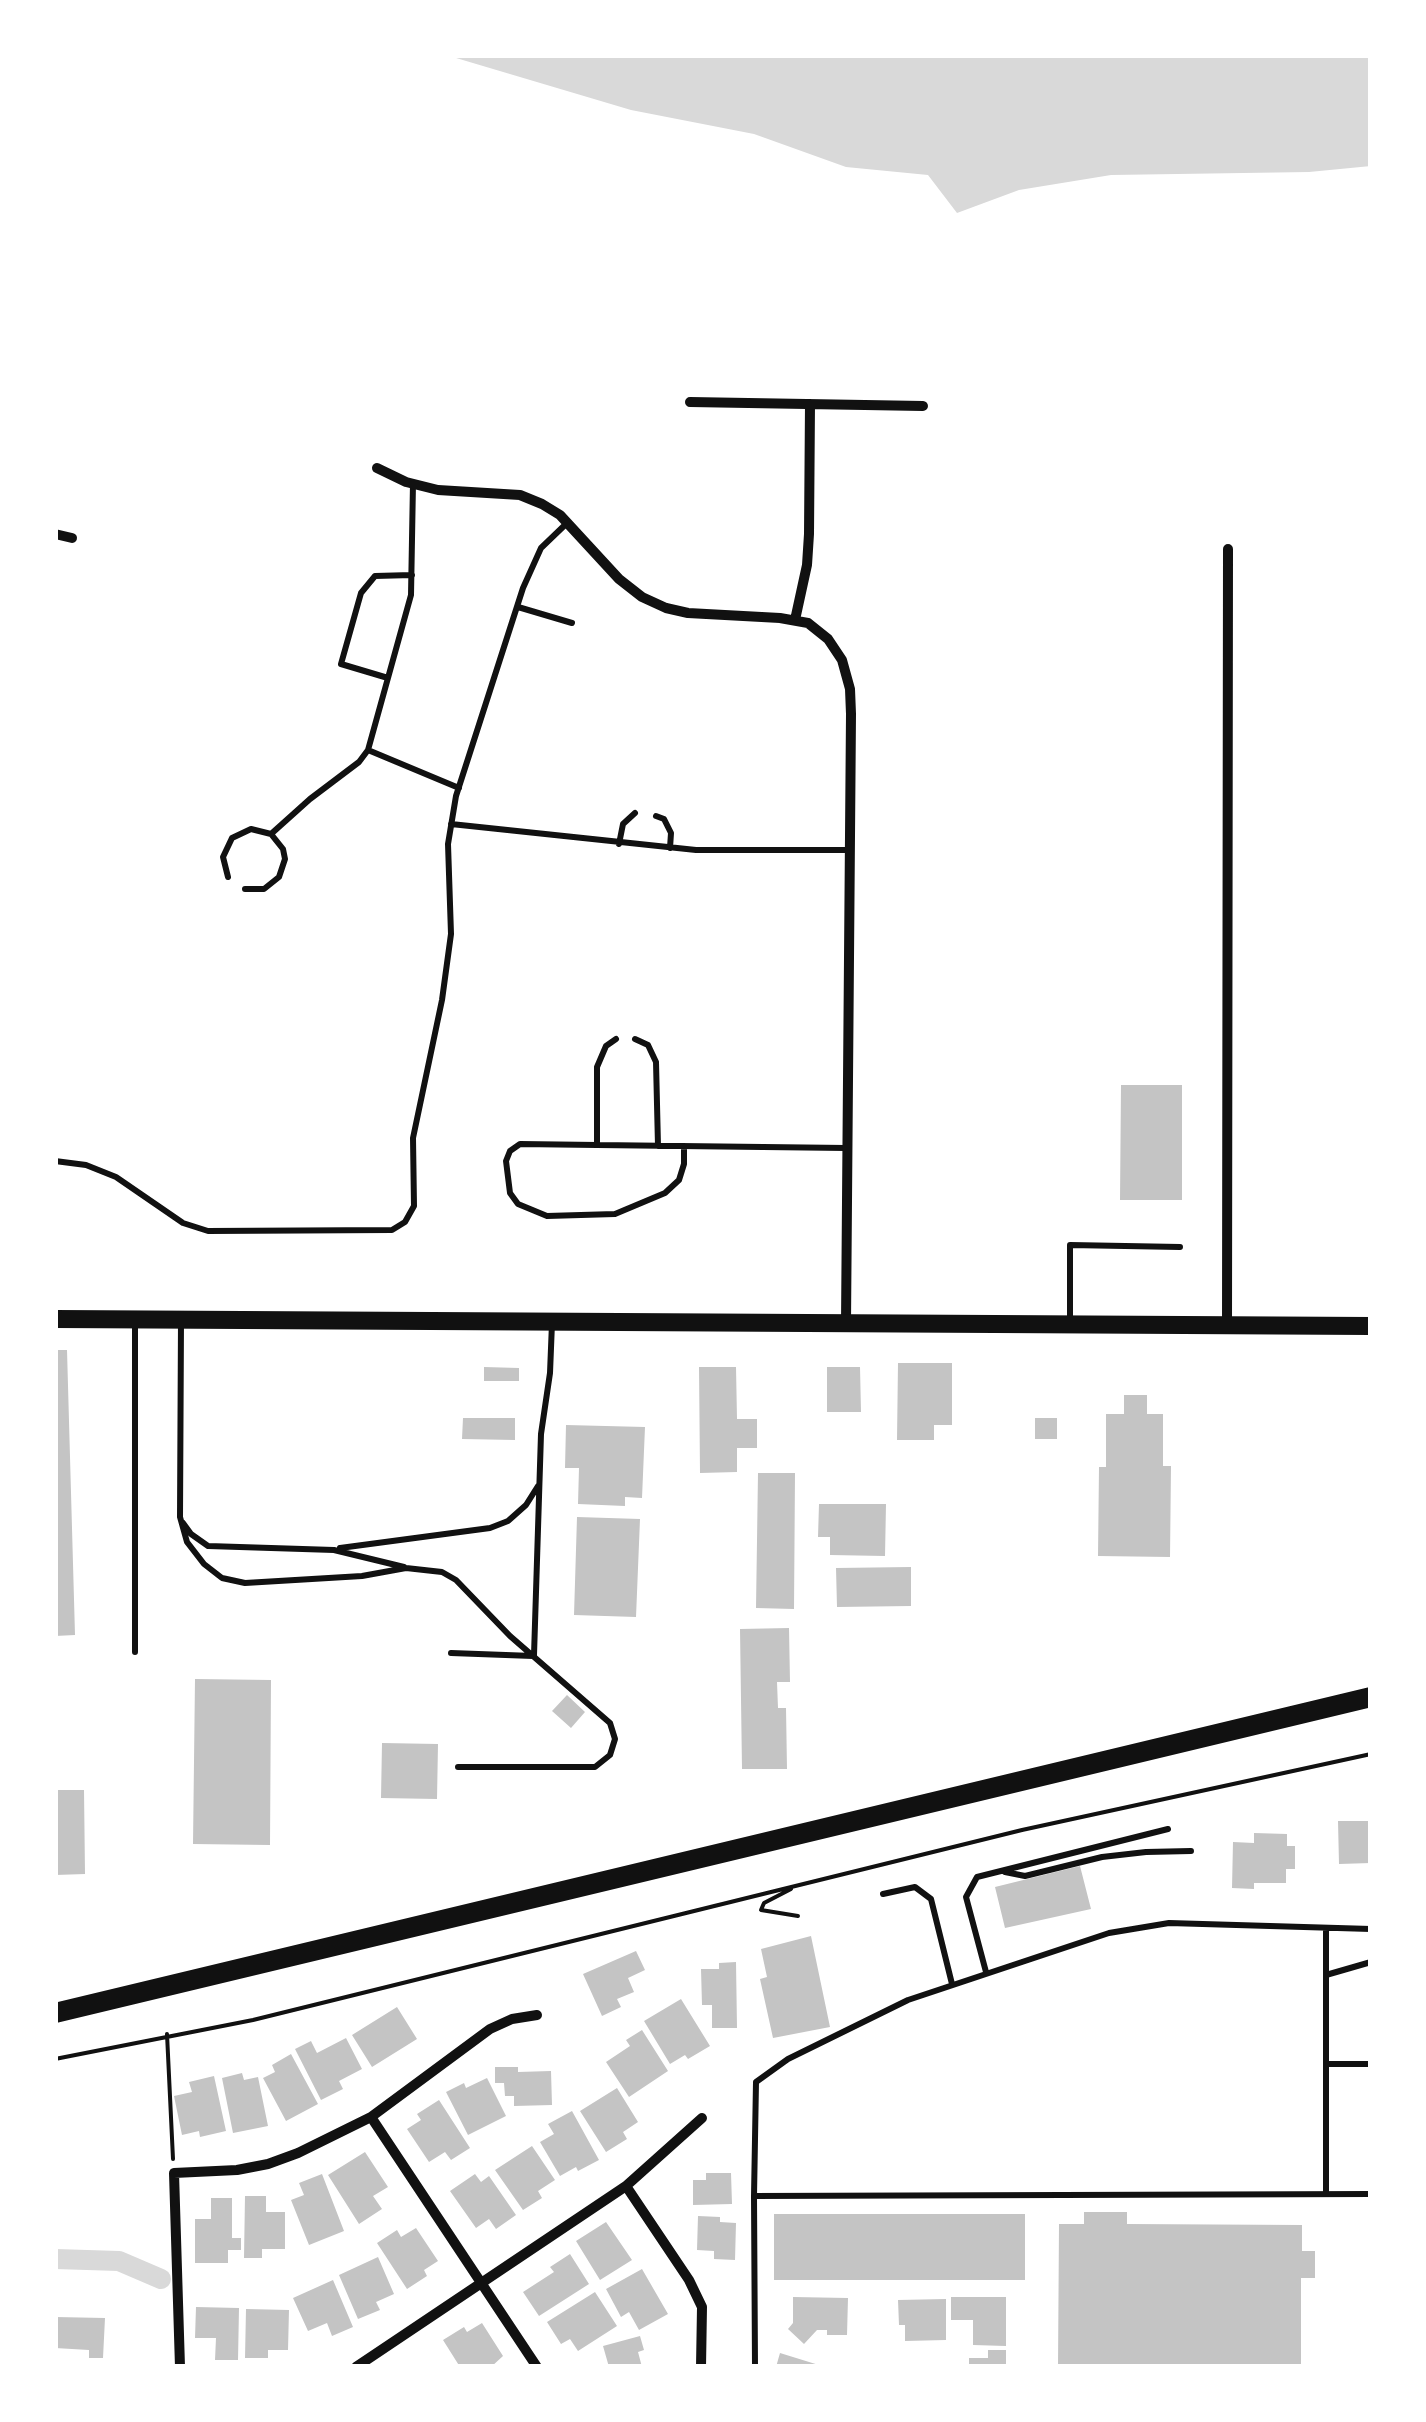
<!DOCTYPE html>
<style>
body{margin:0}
#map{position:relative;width:1426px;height:2422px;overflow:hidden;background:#fff;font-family:Rubik,sans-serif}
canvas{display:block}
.frame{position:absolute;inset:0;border:58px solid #fff;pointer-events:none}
</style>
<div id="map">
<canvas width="1426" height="2422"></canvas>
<div class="frame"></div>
</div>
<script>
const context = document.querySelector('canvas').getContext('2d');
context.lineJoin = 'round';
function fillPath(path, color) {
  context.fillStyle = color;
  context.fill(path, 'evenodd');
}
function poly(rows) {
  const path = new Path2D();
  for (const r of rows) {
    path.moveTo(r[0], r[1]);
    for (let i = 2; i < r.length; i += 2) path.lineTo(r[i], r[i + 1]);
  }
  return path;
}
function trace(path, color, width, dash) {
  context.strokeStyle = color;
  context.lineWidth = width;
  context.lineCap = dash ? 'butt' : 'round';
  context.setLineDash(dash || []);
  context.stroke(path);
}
fillPath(poly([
 [446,55,1371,55,1371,166,1309,172,1111,175,1019,190,957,213,928,175,846,167,754,134,631,110]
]), '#d9d9d9');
trace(poly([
 [55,2259,119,2261,161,2279]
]), '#d9d9d9', 20);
fillPath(poly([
 [1121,1085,1182,1085,1182,1200,1120,1200],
 [55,1350,67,1350,75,1635,55,1636],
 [898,1363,952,1363,952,1425,934,1425,934,1440,897,1440],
 [484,1367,519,1368,519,1381,484,1381],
 [699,1367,736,1367,737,1419,757,1419,757,1448,737,1448,737,1472,700,1473],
 [827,1367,860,1367,861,1412,827,1412],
 [1124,1395,1147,1395,1147,1414,1163,1414,1163,1466,1171,1466,1170,1557,1098,1556,1099,1467,1106,1467,1106,1414,1124,1414],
 [463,1418,515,1418,515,1440,462,1439],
 [1035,1418,1057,1418,1057,1439,1035,1439],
 [566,1425,645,1427,642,1498,625,1497,625,1506,578,1504,579,1468,565,1468],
 [758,1473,795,1473,794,1609,756,1608],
 [819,1504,886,1504,885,1556,830,1555,830,1537,818,1537],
 [577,1517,640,1519,636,1617,574,1615],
 [911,1567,911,1606,837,1607,836,1568],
 [789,1628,790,1682,777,1682,778,1708,786,1708,787,1769,742,1769,740,1629],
 [195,1679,271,1680,270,1845,193,1844],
 [567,1695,585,1712,571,1728,552,1711],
 [382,1743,438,1744,437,1799,381,1798],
 [58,1790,84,1790,85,1874,55,1875,55,1796,58,1796],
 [1338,1821,1371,1821,1371,1863,1339,1864],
 [1254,1833,1287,1834,1287,1846,1295,1846,1295,1869,1286,1869,1286,1883,1254,1883,1254,1889,1232,1888,1233,1842,1254,1843],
 [1080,1866,1091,1909,1005,1928,995,1887],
 [811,1936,830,2027,773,2038,760,1979,767,1977,761,1949],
 [636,1951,645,1970,628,1978,634,1992,617,1999,621,2007,602,2016,583,1974],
 [736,1962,737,2028,712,2028,712,2005,702,2005,701,1969,719,1969,719,1963],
 [681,1999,710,2046,688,2059,685,2055,670,2064,644,2021],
 [397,2007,417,2039,372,2067,352,2035],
 [642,2030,668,2071,629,2097,606,2062,630,2046,626,2040],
 [346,2038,362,2069,339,2081,343,2089,321,2100,295,2049,311,2041,317,2053],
 [291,2054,318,2104,286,2121,263,2078,275,2072,272,2065],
 [495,2067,518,2067,518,2072,551,2071,552,2105,514,2106,514,2096,505,2096,504,2083,495,2083],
 [242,2073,244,2080,258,2077,268,2126,233,2133,222,2078],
 [214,2076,226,2131,200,2137,199,2131,182,2135,174,2096,192,2092,189,2082],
 [487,2078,506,2116,468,2135,446,2092,464,2083,466,2088],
 [617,2088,638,2122,623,2132,627,2139,606,2152,580,2111],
 [439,2100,470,2148,451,2160,445,2152,429,2162,407,2129,421,2120,417,2114],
 [572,2111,599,2160,578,2171,576,2167,560,2176,540,2142,554,2134,548,2124],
 [532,2146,555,2180,538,2191,542,2198,523,2210,495,2170],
 [365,2152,388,2187,373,2196,382,2209,359,2224,328,2175],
 [706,2173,731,2173,732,2204,693,2205,693,2180,706,2180],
 [322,2174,344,2231,309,2245,291,2200,304,2195,299,2183],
 [475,2174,481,2182,489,2176,516,2215,496,2229,489,2219,476,2228,450,2191],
 [245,2196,266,2196,266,2212,285,2212,285,2249,262,2249,262,2258,244,2258],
 [211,2198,232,2198,232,2238,241,2238,241,2250,228,2250,228,2263,195,2263,195,2219,211,2219],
 [1084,2212,1127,2212,1127,2224,1302,2225,1302,2251,1315,2251,1315,2278,1301,2278,1301,2367,1058,2367,1059,2224,1084,2224],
 [774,2214,1025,2214,1025,2280,774,2280],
 [698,2216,720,2217,720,2222,736,2223,735,2260,714,2259,714,2251,697,2250],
 [606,2222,632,2260,600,2280,576,2241],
 [416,2228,438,2261,424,2270,427,2276,407,2289,377,2243,397,2230,401,2237],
 [570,2254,589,2284,539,2316,523,2292,554,2272,550,2267],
 [378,2257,394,2294,376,2302,380,2310,358,2319,339,2275],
 [642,2269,668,2314,639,2330,629,2312,621,2317,606,2289],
 [333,2280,353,2327,332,2336,327,2323,308,2331,293,2298],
 [595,2292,617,2326,578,2351,570,2339,561,2344,547,2322],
 [793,2297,848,2298,847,2335,827,2335,827,2330,817,2330,804,2344,788,2329,793,2323],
 [951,2297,1006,2297,1006,2346,973,2345,973,2320,951,2320],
 [946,2299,946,2340,905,2341,905,2325,899,2325,898,2300],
 [196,2307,239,2308,238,2360,215,2360,216,2338,195,2338],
 [246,2309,289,2310,288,2350,268,2350,268,2358,245,2358],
 [55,2317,105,2318,103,2358,89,2358,89,2350,55,2348],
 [482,2323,503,2356,491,2367,460,2367,443,2340,464,2327,467,2332],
 [640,2336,644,2350,638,2352,642,2367,609,2367,603,2346],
 [988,2350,1006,2350,1006,2367,969,2367,969,2358,988,2358],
 [780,2353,822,2366,822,2367,776,2367]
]), '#c4c4c4');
trace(poly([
 [791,1889,764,1903,761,1910,798,1916],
 [167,2034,173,2159],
 [55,2059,253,2020,1022,1830,1371,1754]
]), '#111', 4);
trace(poly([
 [518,607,572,623],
 [388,678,341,664,361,593,375,576,412,575],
 [368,750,459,788],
 [656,816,664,819,671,833,670,848],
 [451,824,696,850,849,850],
 [271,834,310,799,359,762,368,750,411,595,413,483],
 [619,844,623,824,635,813],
 [228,877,223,857,232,838,251,829,271,834,283,849,285,859,279,877,264,889,245,889],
 [635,1039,648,1045,656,1062,658,1146],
 [597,1145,597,1067,606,1046,616,1039],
 [684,1146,684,1164,679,1180,665,1193,615,1214,547,1216,518,1204,510,1193,506,1161,510,1151,520,1144,597,1145,846,1148],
 [55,1161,86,1165,116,1177,183,1223,208,1231,392,1230,405,1222,414,1206,413,1138,442,1000,451,934,448,844,456,796,523,588,541,548,567,523],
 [135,1321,135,1652],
 [181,1321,180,1517,187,1542,204,1564,222,1578,245,1583,362,1576,406,1568,442,1572,456,1580,510,1636,610,1723,615,1739,610,1755,595,1767,458,1767],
 [1070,1323,1070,1245,1180,1247],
 [183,1523,191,1534,208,1546,334,1550,404,1567],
 [340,1548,490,1528,508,1521,526,1505,538,1486],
 [451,1653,533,1656],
 [534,1655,541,1434,550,1373,552,1323],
 [1005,1872,1025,1876,1102,1857,1146,1852,1191,1851],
 [883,1894,915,1887,931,1899,952,1984],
 [1371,1929,1169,1923,1109,1933,908,2000,788,2059,756,2082,754,2196,1371,2194],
 [986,1972,966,1897,977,1877,1168,1829],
 [1326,1975,1371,1962],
 [1326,2064,1371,2064],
 [1326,2194,1326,1928],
 [754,2196,755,2367]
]), '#111', 6);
trace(poly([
 [690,402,923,406],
 [377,468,406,482,438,490,520,495,542,504,560,515,619,579,642,597,666,608,688,613,780,618,808,623,828,639,842,660,850,689,851,714,846,1322],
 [55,534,72,538],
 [795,620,807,565,809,534,810,404],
 [1227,1325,1228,549],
 [371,2117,537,2367],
 [626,2186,689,2280,702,2307,701,2367],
 [180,2367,174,2173,237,2170,268,2164,298,2153,371,2117,490,2029,512,2019,537,2015],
 [356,2367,626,2186,702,2118]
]), '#111', 10);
trace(poly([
 [55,1319,1371,1326]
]), '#111', 18);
trace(poly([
 [55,2013,1371,1697]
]), '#111', 20);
</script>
